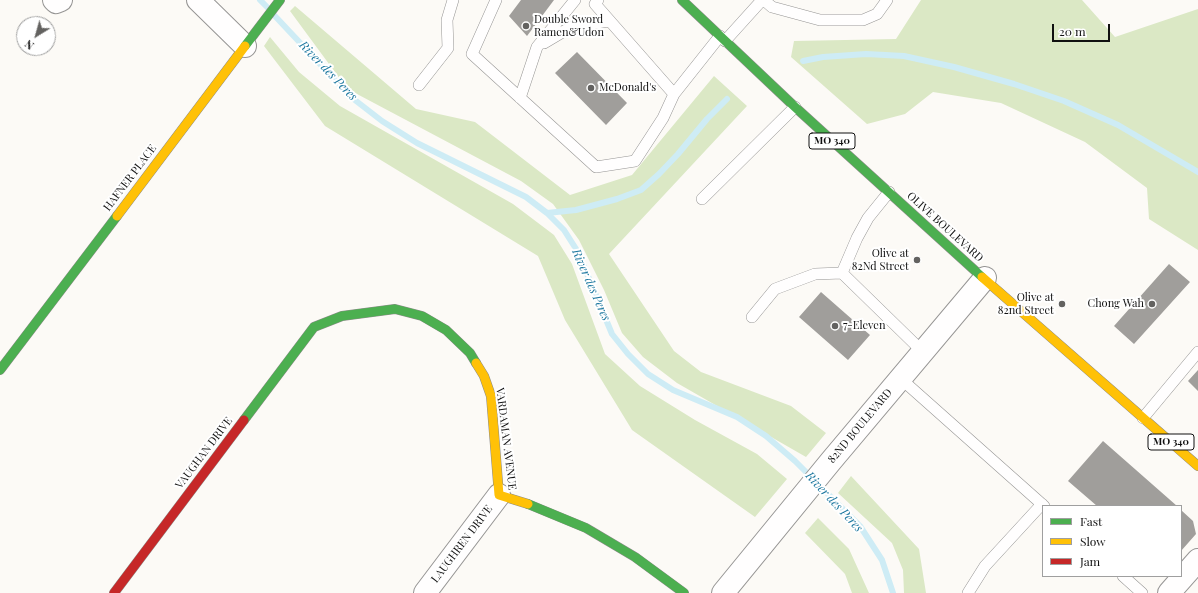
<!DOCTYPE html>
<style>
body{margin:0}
#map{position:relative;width:1198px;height:593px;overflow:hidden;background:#fcfaf6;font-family:"Playfair Display",serif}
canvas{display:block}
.legend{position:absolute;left:1042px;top:505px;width:140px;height:72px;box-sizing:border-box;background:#fff;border:1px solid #9f9f9f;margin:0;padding:5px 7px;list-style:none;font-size:12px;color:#101010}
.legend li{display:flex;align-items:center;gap:8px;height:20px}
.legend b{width:20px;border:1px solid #9f9f9f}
.north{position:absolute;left:16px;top:16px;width:40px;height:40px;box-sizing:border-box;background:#fff;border:1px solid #9f9f9f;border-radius:50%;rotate:217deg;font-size:11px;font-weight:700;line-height:16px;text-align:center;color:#101010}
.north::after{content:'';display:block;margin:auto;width:14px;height:18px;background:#636260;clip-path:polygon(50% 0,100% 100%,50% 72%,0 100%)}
.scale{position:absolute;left:1052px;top:24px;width:58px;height:18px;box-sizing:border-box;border:2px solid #101010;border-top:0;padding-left:5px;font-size:12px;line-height:14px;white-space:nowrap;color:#101010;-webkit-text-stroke:3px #fff;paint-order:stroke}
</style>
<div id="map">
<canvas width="1198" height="593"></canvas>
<ul class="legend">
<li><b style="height:5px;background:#4caf50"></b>Fast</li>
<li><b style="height:5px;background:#ffc107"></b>Slow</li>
<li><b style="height:5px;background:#c62828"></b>Jam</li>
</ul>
<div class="north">N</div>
<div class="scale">20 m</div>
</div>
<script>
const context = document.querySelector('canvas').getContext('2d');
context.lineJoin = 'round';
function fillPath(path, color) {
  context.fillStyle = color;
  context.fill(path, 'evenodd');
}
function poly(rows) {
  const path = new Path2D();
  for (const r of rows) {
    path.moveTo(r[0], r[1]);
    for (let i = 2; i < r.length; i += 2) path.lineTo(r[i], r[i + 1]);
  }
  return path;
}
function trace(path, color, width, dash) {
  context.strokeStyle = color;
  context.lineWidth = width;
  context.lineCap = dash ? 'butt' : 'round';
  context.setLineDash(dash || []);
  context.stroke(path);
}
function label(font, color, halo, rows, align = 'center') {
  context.font = font + ' "Playfair Display",serif';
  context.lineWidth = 4;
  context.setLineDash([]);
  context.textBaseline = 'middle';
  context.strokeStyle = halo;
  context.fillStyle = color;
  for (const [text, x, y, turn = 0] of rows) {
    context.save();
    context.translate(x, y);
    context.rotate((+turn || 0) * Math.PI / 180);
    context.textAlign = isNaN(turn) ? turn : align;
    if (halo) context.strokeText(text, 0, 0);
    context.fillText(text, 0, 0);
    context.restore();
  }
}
fillPath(poly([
 [921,0,1082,0,1115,37,1198,9,1198,250,1149,219,1147,188,1085,142,1001,103,933,92,905,114,867,124,791,57,794,41,896,39],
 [295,6,416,109,475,122,570,195,632,175,714,76,747,106,609,254,674,351,701,372,791,406,826,433,806,457,677,383,643,357,622,333,604,290,579,240,553,204,521,181,357,94,343,83,290,11],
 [270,37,299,72,340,106,513,204,554,235,572,264,605,354,640,386,695,420,757,454,787,479,755,517,632,430,565,320,538,256,325,126,264,46],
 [851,476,919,549,926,593,904,593,903,570,892,543,838,493],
 [818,518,849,549,869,593,852,593,845,574,805,533]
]), '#dbe8c5');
trace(poly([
 [260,0,268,8],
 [274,15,351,97,382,121,417,143,526,197,547,213,564,230,578,252,612,334,628,354,648,374,673,390,737,417,766,436,795,461,812,478],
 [803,61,823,57,866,54,904,56,954,67,1014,84,1064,101,1118,125,1198,172],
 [547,213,576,210,617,199,641,190,659,174,678,154,707,119,727,99],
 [818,484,860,526,882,560,893,593]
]), '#ceecf5', 6);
fillPath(poly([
 [521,0,554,0,527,36,509,16],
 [577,52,627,103,606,125,555,73],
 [1169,264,1190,282,1134,344,1114,326],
 [821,292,870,335,848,360,799,317],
 [1198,370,1198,391,1188,381],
 [1103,441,1177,506,1097,506,1068,481],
 [1181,510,1193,521,1196,534,1181,551]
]), '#a09e9b');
const lane = poly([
 [496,0,472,54,596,167,635,161,663,118,674,94,720,36],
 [598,0,595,4,674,94],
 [764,0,772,7,820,20,863,20,877,14,887,0],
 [725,41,762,0],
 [544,43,571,27,609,21],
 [419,85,448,48,447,20,453,0],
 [520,98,537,47,575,0],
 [889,192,868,218,857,238,842,273,923,352],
 [702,199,795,107],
 [752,317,775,289,815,274,842,273],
 [900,378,1044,506],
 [1143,418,1198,352],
 [1123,576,1142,593],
 [968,593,985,566,1042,504]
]);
const street = poly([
 [54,0,56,2,61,0],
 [198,0,245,46],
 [425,593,499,495],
 [723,593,831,461,985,278],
 [1169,593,1198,560]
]);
const fast = poly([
 [682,0,795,107,982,277],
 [245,46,280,0],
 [0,370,117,216],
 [244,420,314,327,342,316,395,309,422,316,446,330,470,353,476,363],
 [528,504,586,528,635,557,684,593]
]);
const slow = poly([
 [117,216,245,46],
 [982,277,1198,466],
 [476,363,484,376,491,396,499,495,528,504]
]);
const jam = poly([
 [114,593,244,420]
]);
trace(lane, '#969594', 12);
trace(street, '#969594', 24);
trace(fast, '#8d8c8a', 10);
trace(slow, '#8d8c8a', 10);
trace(jam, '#8d8c8a', 10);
trace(lane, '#fffefe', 11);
trace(street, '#fffefe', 22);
trace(fast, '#4caf50', 9);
trace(slow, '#ffc107', 9);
trace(jam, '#c62828', 9);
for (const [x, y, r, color] of [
 [526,26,4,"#636260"],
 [591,88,4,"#636260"],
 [917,260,4,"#636260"],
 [1062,304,4,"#636260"],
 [1152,304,4,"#636260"],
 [835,326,4,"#636260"]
]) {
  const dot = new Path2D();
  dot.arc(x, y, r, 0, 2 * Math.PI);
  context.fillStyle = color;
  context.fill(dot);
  trace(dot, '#fff', 1.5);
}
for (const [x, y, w] of [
 [832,141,46],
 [1171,442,46]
]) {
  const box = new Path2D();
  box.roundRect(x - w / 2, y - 8, w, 16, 3);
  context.fillStyle = '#fff';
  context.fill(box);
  trace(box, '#101010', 1);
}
label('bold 10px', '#101010', null, [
 ["MO 340",832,141],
 ["MO 340",1171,442]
]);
label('11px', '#101010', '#fff', [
 ["Double Sword",534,20],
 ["Ramen&Udon",534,33],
 ["McDonald's",599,88],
 ["Olive at",909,254,"right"],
 ["82Nd Street",909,267,"right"],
 ["Olive at",1054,298,"right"],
 ["82nd Street",1054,311,"right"],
 ["Chong Wah",1144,304,"right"],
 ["7-Eleven",843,326]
], 'left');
label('11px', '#101010', '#fff', [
 ["HAFNER PLACE",130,178,-53],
 ["OLIVE BOULEVARD",945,227,42],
 ["82ND BOULEVARD",860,426,-50],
 ["VARDAMAN AVENUE",506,439,83],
 ["VAUGHAN DRIVE",204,453,-53],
 ["LAUGHREN DRIVE",462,544,-53]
]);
label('italic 12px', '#1c779f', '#fff', [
 ["River des Peres",328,71,46],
 ["River des Peres",591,285,66],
 ["River des Peres",834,502,47]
]);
</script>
